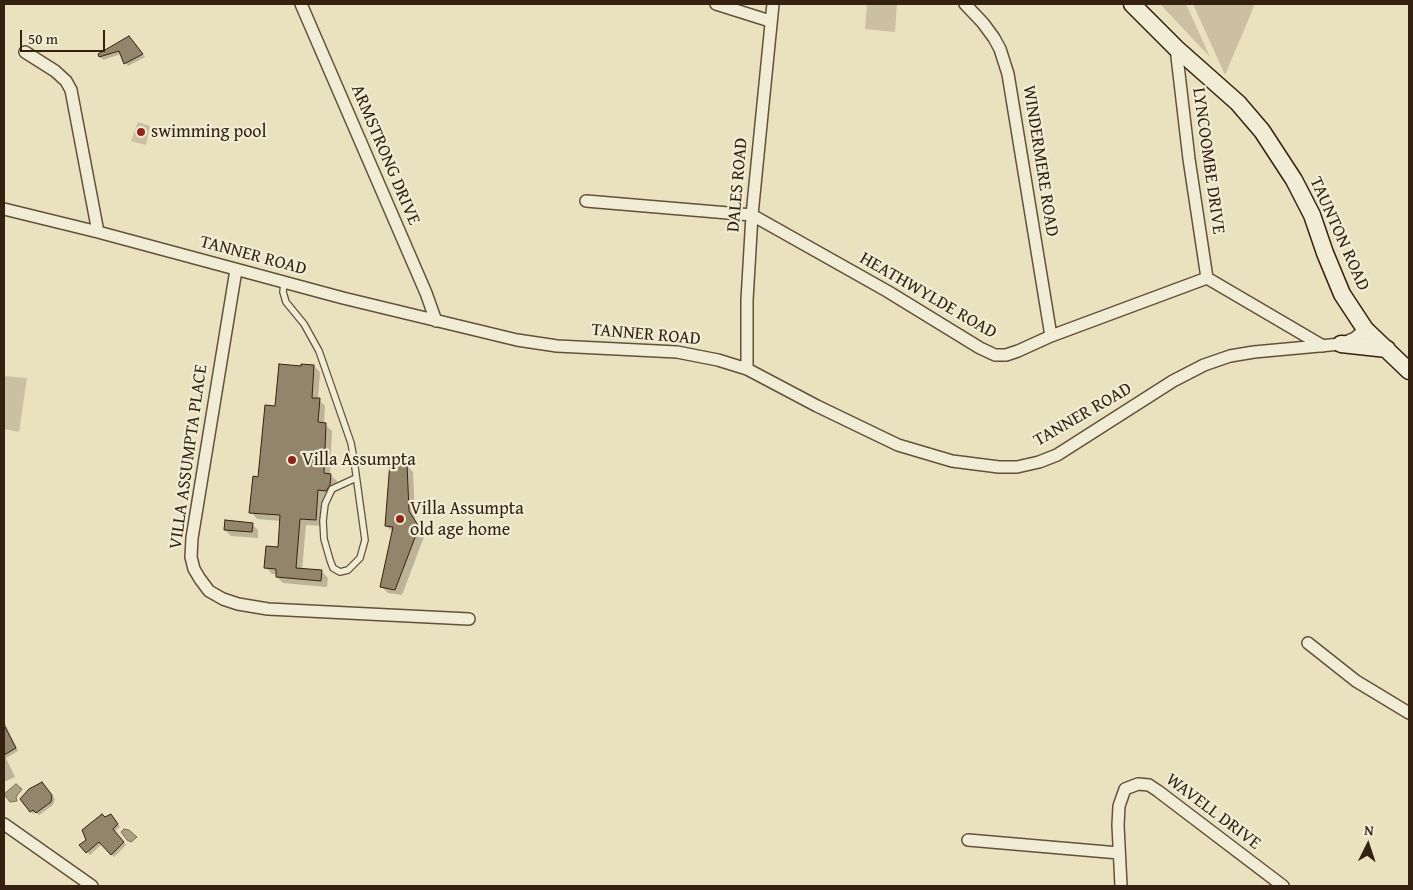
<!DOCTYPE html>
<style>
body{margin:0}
#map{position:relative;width:1413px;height:890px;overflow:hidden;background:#eae1bf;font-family:"Gentium Book Plus",serif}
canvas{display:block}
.frame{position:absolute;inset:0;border:5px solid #35210f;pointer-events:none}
.north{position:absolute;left:1343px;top:820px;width:50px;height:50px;-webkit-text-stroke:4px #f1ecd5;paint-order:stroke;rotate:4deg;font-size:14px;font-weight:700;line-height:20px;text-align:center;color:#35210f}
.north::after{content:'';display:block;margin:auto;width:18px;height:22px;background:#35210f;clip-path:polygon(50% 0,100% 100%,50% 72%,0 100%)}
.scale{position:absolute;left:20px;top:30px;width:85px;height:22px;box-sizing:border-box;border:2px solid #35210f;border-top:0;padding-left:6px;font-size:15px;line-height:18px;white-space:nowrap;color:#35210f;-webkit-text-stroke:4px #f1ecd5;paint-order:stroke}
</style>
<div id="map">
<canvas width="1413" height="890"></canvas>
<div class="frame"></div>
<div class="north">N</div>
<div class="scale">50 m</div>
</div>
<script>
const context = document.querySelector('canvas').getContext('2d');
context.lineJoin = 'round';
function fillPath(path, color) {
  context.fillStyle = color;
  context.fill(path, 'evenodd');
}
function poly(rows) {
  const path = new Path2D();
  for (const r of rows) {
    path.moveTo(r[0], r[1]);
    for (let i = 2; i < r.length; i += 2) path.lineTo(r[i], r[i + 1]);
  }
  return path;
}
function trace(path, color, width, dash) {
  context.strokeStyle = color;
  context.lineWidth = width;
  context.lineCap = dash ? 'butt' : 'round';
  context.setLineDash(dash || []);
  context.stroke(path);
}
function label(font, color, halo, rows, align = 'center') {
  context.font = font + ' "Gentium Book Plus",serif';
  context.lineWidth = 4.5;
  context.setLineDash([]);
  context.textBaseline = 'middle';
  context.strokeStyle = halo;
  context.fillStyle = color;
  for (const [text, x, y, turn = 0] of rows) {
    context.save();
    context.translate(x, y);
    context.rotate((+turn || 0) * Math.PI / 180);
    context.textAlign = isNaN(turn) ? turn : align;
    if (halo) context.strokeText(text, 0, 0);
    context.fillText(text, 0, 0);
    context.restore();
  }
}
fillPath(poly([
 [867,4,897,4,895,32,865,29],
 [1160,4,1186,4,1210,57],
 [1193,4,1255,4,1225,75],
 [138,122,150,126,146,145,131,141],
 [4,376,27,378,19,432,4,429]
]), '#cbc0a1');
const water = poly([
 [16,784,22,789,16,797,17,801,10,802,4,794,16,784],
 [124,829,129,830,137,837,131,842,127,840,121,832,124,829]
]);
fillPath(water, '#aca083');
trace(water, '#7c6d55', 1);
fillPath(poly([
 [132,40,145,57,128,66,121,54,103,60,100,57,99,54],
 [314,366,320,372,318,399,325,406,324,424,332,431,330,475,337,481,336,491,332,497,324,496,321,526,306,525,302,570,321,571,328,578,327,587,283,583,277,577,277,574,272,574,266,567,279,549,281,521,257,519,251,512,276,407,302,367],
 [406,465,413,472,415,519,425,534,402,595,388,593,381,586,393,532,386,526],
 [252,524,258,530,258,538,231,536,225,530],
 [4,721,18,751,6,758,15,777,4,782],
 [44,787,55,799,53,805,39,815,36,812,33,814,31,812],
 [105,819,114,819,120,827,114,832,126,845,114,857,102,844,90,855,81,845,87,840]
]), '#0003');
const building = poly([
 [129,36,143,54,124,64,119,51,99,57,98,54,129,36],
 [279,364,301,366,301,364,314,365,312,398,320,398,318,422,326,423,324,473,331,474,330,485,326,491,318,490,316,520,300,519,296,568,322,570,321,581,276,577,276,569,264,568,266,546,278,547,280,515,249,513,253,476,258,477,265,405,275,406,279,364],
 [390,462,407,464,409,511,419,527,395,590,380,587,393,527,385,526,390,462],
 [225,520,253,523,252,532,224,530,225,520],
 [4,725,16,748,4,755,4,725],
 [42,782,52,795,51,802,36,813,33,810,30,812,20,799,29,789,42,782],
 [102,814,105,817,111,814,118,824,113,829,124,842,111,855,99,842,86,853,79,845,86,840,82,830,102,814]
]);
fillPath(building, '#93856b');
trace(building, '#35210f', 1);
const lane = poly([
 [284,283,283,292,286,302,304,324,319,351,351,443,354,460,365,540,360,558,348,570,340,572,333,568,330,560,324,539,323,521,325,504,332,489,356,478]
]);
const street = poly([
 [301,4,426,293,436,321],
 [716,4,770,21],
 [965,4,983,23,994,38,1000,49,1008,74,1051,336],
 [1176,48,1189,159,1207,278],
 [25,52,55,71,66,81,71,90,98,232],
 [586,201,752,215,887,291,980,348,995,355,1006,355,1018,351,1051,336,1207,278,1323,346],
 [4,209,98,232,343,298,517,340,557,346,677,352,718,360,747,369,817,406,898,445,952,461,999,467,1017,467,1039,462,1057,455,1173,381,1204,365,1230,356,1254,352,1341,344,1355,338,1365,329],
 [236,270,192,538,191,557,194,569,200,579,209,591,223,599,238,604,268,609,469,619],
 [747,369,747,300,752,215,773,4],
 [1308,643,1356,681,1409,713],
 [4,824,92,886],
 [968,840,1119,853],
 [1121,886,1118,825,1119,806,1125,789,1138,784,1149,785,1158,791,1283,886]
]);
const secondary = poly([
 [1132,4,1176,48,1238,103,1262,131,1294,180,1312,215,1325,253,1342,294,1365,329,1409,371],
 [1341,344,1387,349]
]);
trace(lane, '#62513b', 8);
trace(street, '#62513b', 14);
trace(secondary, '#35210f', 19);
trace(lane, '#f1ecd5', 5.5);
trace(street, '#f1ecd5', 11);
trace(secondary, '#f1ecd5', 16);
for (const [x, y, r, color] of [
 [141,132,5,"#8f2418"],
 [292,460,5,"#8f2418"],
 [400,519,5,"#8f2418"]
]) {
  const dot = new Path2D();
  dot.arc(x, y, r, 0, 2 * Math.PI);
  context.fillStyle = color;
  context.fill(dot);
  trace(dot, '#f1ecd5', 2);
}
label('18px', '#35210f', '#f1ecd5', [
 ["swimming pool",151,132],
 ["Villa Assumpta",302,460],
 ["Villa Assumpta",410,509],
 ["old age home",410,530]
], 'left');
label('18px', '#35210f', '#f1ecd5', [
 ["ARMSTRONG DRIVE",385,155,67],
 ["WINDERMERE ROAD",1040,161,81],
 ["LYNCOOMBE DRIVE",1208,161,82],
 ["DALES ROAD",738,185,-85],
 ["TAUNTON ROAD",1339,234,66],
 ["TANNER ROAD",253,256,15],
 ["HEATHWYLDE ROAD",928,296,30],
 ["TANNER ROAD",646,335,5],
 ["TANNER ROAD",1083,415,-30],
 ["VILLA ASSUMPTA PLACE",189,457,-82],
 ["WAVELL DRIVE",1213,812,37]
]);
</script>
